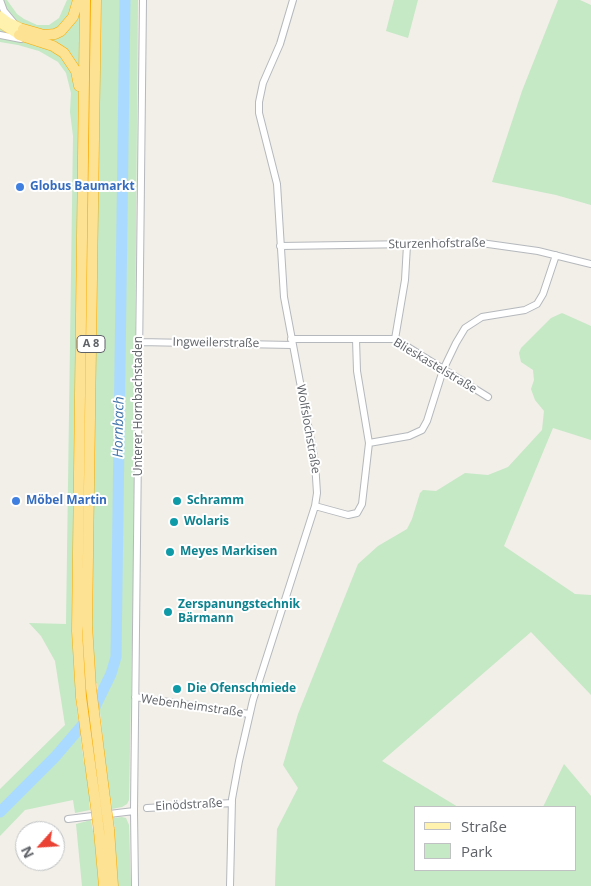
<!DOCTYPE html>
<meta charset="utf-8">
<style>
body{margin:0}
#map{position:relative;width:591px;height:886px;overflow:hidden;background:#f1efe8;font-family:"Open Sans",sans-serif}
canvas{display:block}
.legend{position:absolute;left:414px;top:806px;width:162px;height:65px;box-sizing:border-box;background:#fff;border:1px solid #bfc1c3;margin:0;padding:6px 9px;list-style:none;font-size:15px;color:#5f6368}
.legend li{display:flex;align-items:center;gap:10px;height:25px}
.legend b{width:25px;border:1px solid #bfc1c3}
.north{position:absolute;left:15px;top:821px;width:50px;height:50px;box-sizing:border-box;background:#fff;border:1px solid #bfc1c3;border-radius:50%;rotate:244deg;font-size:14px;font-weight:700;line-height:20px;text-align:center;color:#5f6368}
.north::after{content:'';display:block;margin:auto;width:18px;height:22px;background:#ea4335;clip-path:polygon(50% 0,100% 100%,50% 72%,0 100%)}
</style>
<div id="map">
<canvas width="591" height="886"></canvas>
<ul class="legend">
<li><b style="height:6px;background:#fff2af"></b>Straße</li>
<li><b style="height:14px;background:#c5e8c5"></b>Park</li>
</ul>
<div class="north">N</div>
</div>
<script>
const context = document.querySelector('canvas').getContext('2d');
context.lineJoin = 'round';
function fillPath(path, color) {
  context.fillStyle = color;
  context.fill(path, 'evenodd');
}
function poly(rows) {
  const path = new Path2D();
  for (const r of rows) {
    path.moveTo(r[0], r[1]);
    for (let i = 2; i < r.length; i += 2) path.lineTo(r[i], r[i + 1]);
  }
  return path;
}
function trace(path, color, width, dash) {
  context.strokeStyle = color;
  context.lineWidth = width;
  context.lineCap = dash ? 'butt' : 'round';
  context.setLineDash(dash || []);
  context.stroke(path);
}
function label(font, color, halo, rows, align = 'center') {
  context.font = font + ' "Open Sans",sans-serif';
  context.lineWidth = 4;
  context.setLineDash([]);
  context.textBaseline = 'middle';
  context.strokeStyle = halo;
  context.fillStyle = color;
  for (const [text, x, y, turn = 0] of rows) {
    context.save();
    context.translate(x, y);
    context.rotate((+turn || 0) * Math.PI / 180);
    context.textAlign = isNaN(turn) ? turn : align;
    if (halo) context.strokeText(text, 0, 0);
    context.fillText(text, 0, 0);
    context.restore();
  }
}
fillPath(poly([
 [0,0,7,0,17,14,24,19,37,25,49,25,59,18,67,0,138,0,133,592,129,800,127,804,122,807,112,809,111,798,89,801,90,810,75,813,73,800,25,810,0,836,0,789,65,725,55,661,41,636,29,623,66,624,73,136,70,112,71,93,66,73,58,62,39,51,18,45,0,42],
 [97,683,103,740,84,763,76,702],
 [394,0,418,0,408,38,386,31],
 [558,0,580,0,591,5,591,205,556,195,492,182,522,91],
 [562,313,591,326,591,440,553,428,504,546,575,594,591,595,591,695,531,632,382,761,458,807,415,807,415,870,575,870,575,807,543,807,564,764,591,796,591,886,275,886,277,829,298,788,283,765,298,714,358,564,378,546,407,529,412,519,420,493,423,490,436,491,465,473,488,475,508,467,542,430,544,411,535,400,531,389,534,380,533,370,521,362,519,353,521,348,551,318],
 [122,817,126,818,129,825,131,886,82,886,76,824,91,820,93,831,115,829,113,818]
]), '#c5e8c5');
trace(poly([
 [0,812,55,757,91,715,111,674,116,657,125,0]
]), '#aadaff', 11);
const minor = poly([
 [0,0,4,11,14,23],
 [0,35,21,39],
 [280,246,481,243,538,251,591,264],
 [291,339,395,339,488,397],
 [395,339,405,280,407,245],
 [139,342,292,345],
 [369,443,409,436,422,430,427,421,443,370,456,343,465,328,482,317,525,310,537,304,543,294,556,255],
 [315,506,348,515,357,513,362,504,369,443,357,371,356,339],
 [135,697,249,714],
 [147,808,232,803],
 [68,819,134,811],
 [135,886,134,811,143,0],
 [230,886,232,799,239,761,253,700,315,506,317,493,315,462,284,297,277,184,259,113,259,102,263,83,280,44,293,0]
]);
const major = poly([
 [0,16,8,22,23,29],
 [0,23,19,35]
]);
const highway = poly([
 [85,0,77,631,81,697,95,800],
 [96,0,87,625,91,688,105,799],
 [23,29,44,35,55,34,61,31,73,17,78,0],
 [19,35,53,46,64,53,76,71,79,86],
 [109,829,113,886],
 [99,831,104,886]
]);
trace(minor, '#b5b8bc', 8);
trace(major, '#f2c960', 10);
trace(highway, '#f9ab00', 11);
trace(minor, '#fff', 6);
trace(major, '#fff2af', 9);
trace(highway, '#fde293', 10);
const highwayBridge = poly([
 [105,799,109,829],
 [95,800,99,831]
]);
trace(highwayBridge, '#f9ab00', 11, []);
trace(highwayBridge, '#fde293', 10);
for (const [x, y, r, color] of [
 [20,187,5,"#3f7fe0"],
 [16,501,5,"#3f7fe0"],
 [177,501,5,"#0f9aa8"],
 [174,522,5,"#0f9aa8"],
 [170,552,5,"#0f9aa8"],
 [168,612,5,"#0f9aa8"],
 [177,689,5,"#0f9aa8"]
]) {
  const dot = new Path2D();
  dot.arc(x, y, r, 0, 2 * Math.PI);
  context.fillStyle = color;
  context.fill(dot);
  trace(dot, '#fff', 2);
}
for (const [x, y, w] of [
 [91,344,28]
]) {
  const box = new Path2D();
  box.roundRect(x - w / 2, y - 8.5, w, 17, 4);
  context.fillStyle = '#fff';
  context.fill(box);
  trace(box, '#5f6368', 1);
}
label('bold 11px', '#5f6368', null, [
 ["A 8",91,344]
]);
label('bold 12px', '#366cbe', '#fff', [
 ["Globus Baumarkt",30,187],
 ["Möbel Martin",26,501]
], 'left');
label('12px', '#5f6368', '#fff', [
 ["Sturzenhofstraße",437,244,-1],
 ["Ingweilerstraße",216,343,1],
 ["Blieskastelstraße",435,366,31],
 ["Unterer Hornbachstaden",139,406,-90],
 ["Wolfslochstraße",308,429,80],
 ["Webenheimstraße",192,706,8],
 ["Einödstraße",189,805,-3]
]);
label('bold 12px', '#0d838f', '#fff', [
 ["Schramm",187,501],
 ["Wolaris",184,522],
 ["Meyes Markisen",180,552],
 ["Zerspanungstechnik",178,605],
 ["Bärmann",178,619],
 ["Die Ofenschmiede",187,689]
], 'left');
label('italic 14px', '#4174aa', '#fff', [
 ["Hornbach",119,427,-89]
]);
</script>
